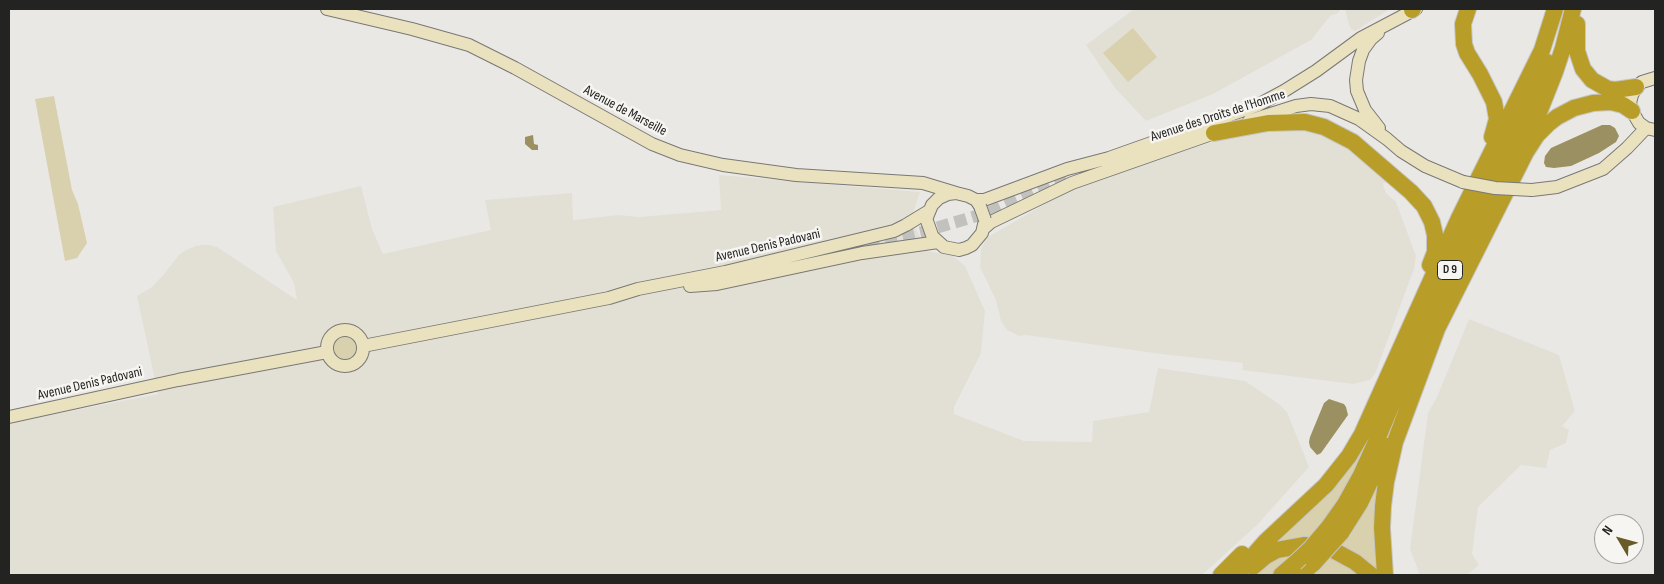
<!DOCTYPE html>
<style>
body{margin:0}
#map{position:relative;width:1664px;height:584px;overflow:hidden;background:#e9e8e5;font-family:"Sofia Sans Condensed",sans-serif}
canvas{display:block}
.frame{position:absolute;inset:0;border:10px solid #232322;pointer-events:none}
.north{position:absolute;left:1594px;top:514px;width:50px;height:50px;box-sizing:border-box;background:#f6f5f2;border:1px solid #a2a19f;border-radius:50%;rotate:307deg;font-size:14px;font-weight:700;line-height:20px;text-align:center;color:#232322}
.north::after{content:'';display:block;margin:auto;width:18px;height:22px;background:#685b28;clip-path:polygon(50% 0,100% 100%,50% 72%,0 100%)}
</style>
<div id="map">
<canvas width="1664" height="584"></canvas>
<div class="frame"></div>
<div class="north">N</div>
</div>
<script>
const context = document.querySelector('canvas').getContext('2d');
context.lineJoin = 'round';
function fillPath(path, color) {
  context.fillStyle = color;
  context.fill(path, 'evenodd');
}
function poly(rows) {
  const path = new Path2D();
  for (const r of rows) {
    if (r.length === 3) {
      path.moveTo(r[0] + r[2], r[1]);
      path.arc(r[0], r[1], r[2], 0, 2 * Math.PI);
      continue;
    }
    path.moveTo(r[0], r[1]);
    for (let i = 2; i < r.length; i += 2) path.lineTo(r[i], r[i + 1]);
  }
  return path;
}
function trace(path, color, width, dash) {
  context.strokeStyle = color;
  context.lineWidth = width;
  context.lineCap = dash ? 'butt' : 'round';
  context.setLineDash(dash || []);
  context.stroke(path);
}
function label(font, color, halo, rows, align = 'center') {
  context.font = font + ' "Sofia Sans Condensed",sans-serif';
  context.lineWidth = 5;
  context.setLineDash([]);
  context.textBaseline = 'middle';
  context.strokeStyle = halo;
  context.fillStyle = color;
  for (const [text, x, y, turn = 0] of rows) {
    context.save();
    context.translate(x, y);
    context.rotate((+turn || 0) * Math.PI / 180);
    context.textAlign = isNaN(turn) ? turn : align;
    if (halo) context.strokeText(text, 0, 0);
    context.fillText(text, 0, 0);
    context.restore();
  }
}
fillPath(poly([
 [1134,9,1341,9,1337,14,1331,15,1311,40,1213,94,1146,121,1115,88,1086,45],
 [1345,9,1390,9,1355,31,1351,29,1348,22],
 [1305,128,1348,144,1384,177,1387,183,1383,183,1384,188,1386,193,1396,202,1416,256,1414,269,1375,374,1370,380,1353,384,1242,370,1243,363,1161,354,1026,335,1019,336,1007,330,1001,321,996,300,980,267,981,249,987,238,993,234,1080,184,1250,130],
 [719,175,920,192,911,219,927,251,953,256,965,266,985,311,981,353,954,407,954,414,1024,441,1092,442,1093,421,1149,412,1158,368,1245,381,1279,404,1287,412,1309,467,1257,525,1202,575,9,575,9,423,158,394,137,296,152,287,164,274,179,255,186,250,196,246,203,245,210,245,217,247,297,300,294,283,276,251,273,207,361,186,372,229,383,254,491,230,485,200,572,193,573,220,618,215,639,217,721,210],
 [1469,319,1559,355,1575,411,1562,426,1569,430,1566,443,1550,450,1546,468,1521,465,1478,507,1472,554,1479,565,1467,575,1420,575,1410,549,1428,413,1437,397]
]), '#e2e0d5');
fillPath(poly([
 [1133,28,1157,57,1128,82,1103,53],
 [54,96,72,190,78,204,87,243,77,258,65,261,35,99],
 [345,348,11],
 [1380,415,1349,486,1312,539,1276,545,1273,538],
 [1381,473,1379,571,1336,545],
 [1300,550,1272,575,1248,575,1268,560],
 [1330,553,1365,575,1311,575]
]), '#d9d0ad');
fillPath(poly([
 [1602,125,1610,125,1615,128,1619,136,1616,142,1599,153,1571,166,1554,168,1546,167,1544,163,1545,156,1551,148],
 [533,135,534,144,538,145,538,150,532,150,525,144,525,137],
 [1329,399,1344,404,1346,407,1348,415,1321,453,1317,455,1310,447,1309,442,1310,437,1324,403]
]), '#9b9061');
trace(poly([
 [815,257,922,232,990,212,1070,176]
]), '#c1c1be', 12, [12, 6]);
const secondary = poly([
 [327,9,412,29,469,45,515,68,652,144,680,155,723,165,796,175,923,183,956,193],
 [1378,33,1371,39,1363,50,1359,61,1356,80,1357,91,1365,110,1379,128],
 [1655,78,1642,82,1636,87,1632,95,1630,103,1632,111,1639,123,1646,128,1655,130],
 [1249,121,1296,106,1311,104,1330,106,1359,119,1387,139,1401,151,1425,166,1463,182],
 [1532,190,1557,187,1603,169,1627,148,1646,128],
 [976,200,984,200,1067,169,1109,158,1258,105,1284,91,1316,71,1361,38,1416,9],
 [927,217,932,205,939,198,948,194,956,193,968,196,976,200,980,206],
 [983,229,991,222,1072,183,1223,130],
 [933,237,944,247,959,250,966,248,972,245,982,233,985,220],
 [690,286,717,284,862,253,938,242],
 [345,348,18],
 [363,346,609,298,638,289,725,272,894,231,906,225,929,211],
 [9,417,178,380,327,352]
]);
const highway = poly([
 [1468,9,1463,24,1464,44,1467,53,1480,74,1494,102,1497,119,1492,137],
 [1412,10,1413,9],
 [1577,24,1577,51,1583,69,1592,80,1608,89,1615,90,1636,87],
 [1214,133,1268,123,1305,122,1324,127,1353,142,1411,192,1424,206,1432,222,1435,235,1435,252,1430,265],
 [1524,142,1540,110,1555,72,1563,48,1573,9],
 [1328,528,1345,504,1361,475,1379,435,1444,281,1516,137,1547,62],
 [1341,533,1360,503,1387,446],
 [1333,550,1355,562,1371,575],
 [1253,567,1266,556,1277,550,1305,545],
 [1221,575,1242,554],
 [1236,575,1266,541,1326,485,1349,456,1362,434,1459,218,1542,50,1555,9],
 [1281,575,1295,563],
 [1300,575,1314,563],
 [1385,575,1382,528,1383,506,1386,482,1395,442,1437,329,1526,152,1537,135,1548,124,1557,117,1574,108,1593,103,1611,102,1623,105,1632,111]
]);
trace(secondary, '#797876', 14);
trace(highway, '#c6c6c6', 18);
trace(secondary, '#eae2be', 12);
trace(highway, '#b89e28', 16);
const secondaryBridge = poly([
 [1463,182,1495,188,1532,190],
 [980,206,985,220],
 [927,221,932,235]
]);
const highwayBridge = poly([
 [1295,563,1311,548,1328,528],
 [1314,563,1341,533]
]);
trace(secondaryBridge, '#797876', 14, []);
trace(highwayBridge, '#c6c6c6', 18, []);
trace(secondaryBridge, '#eae2be', 12);
trace(highwayBridge, '#b89e28', 16);
for (const [x, y, w] of [
 [1450,270,25]
]) {
  const box = new Path2D();
  box.roundRect(x - w / 2, y - 9.5, w, 19, 4);
  context.fillStyle = '#f6f5f2';
  context.fill(box);
  trace(box, '#232322', 1);
}
label('bold 12px', '#232322', null, [
 ["D 9",1450,270]
]);
label('14px', '#232322', '#f6f5f2', [
 ["Avenue de Marseille",625,111,28],
 ["Avenue des Droits de l'Homme",1218,116,-18],
 ["Avenue Denis Padovani",768,246,-13],
 ["Avenue Denis Padovani",90,384,-13]
]);
</script>
